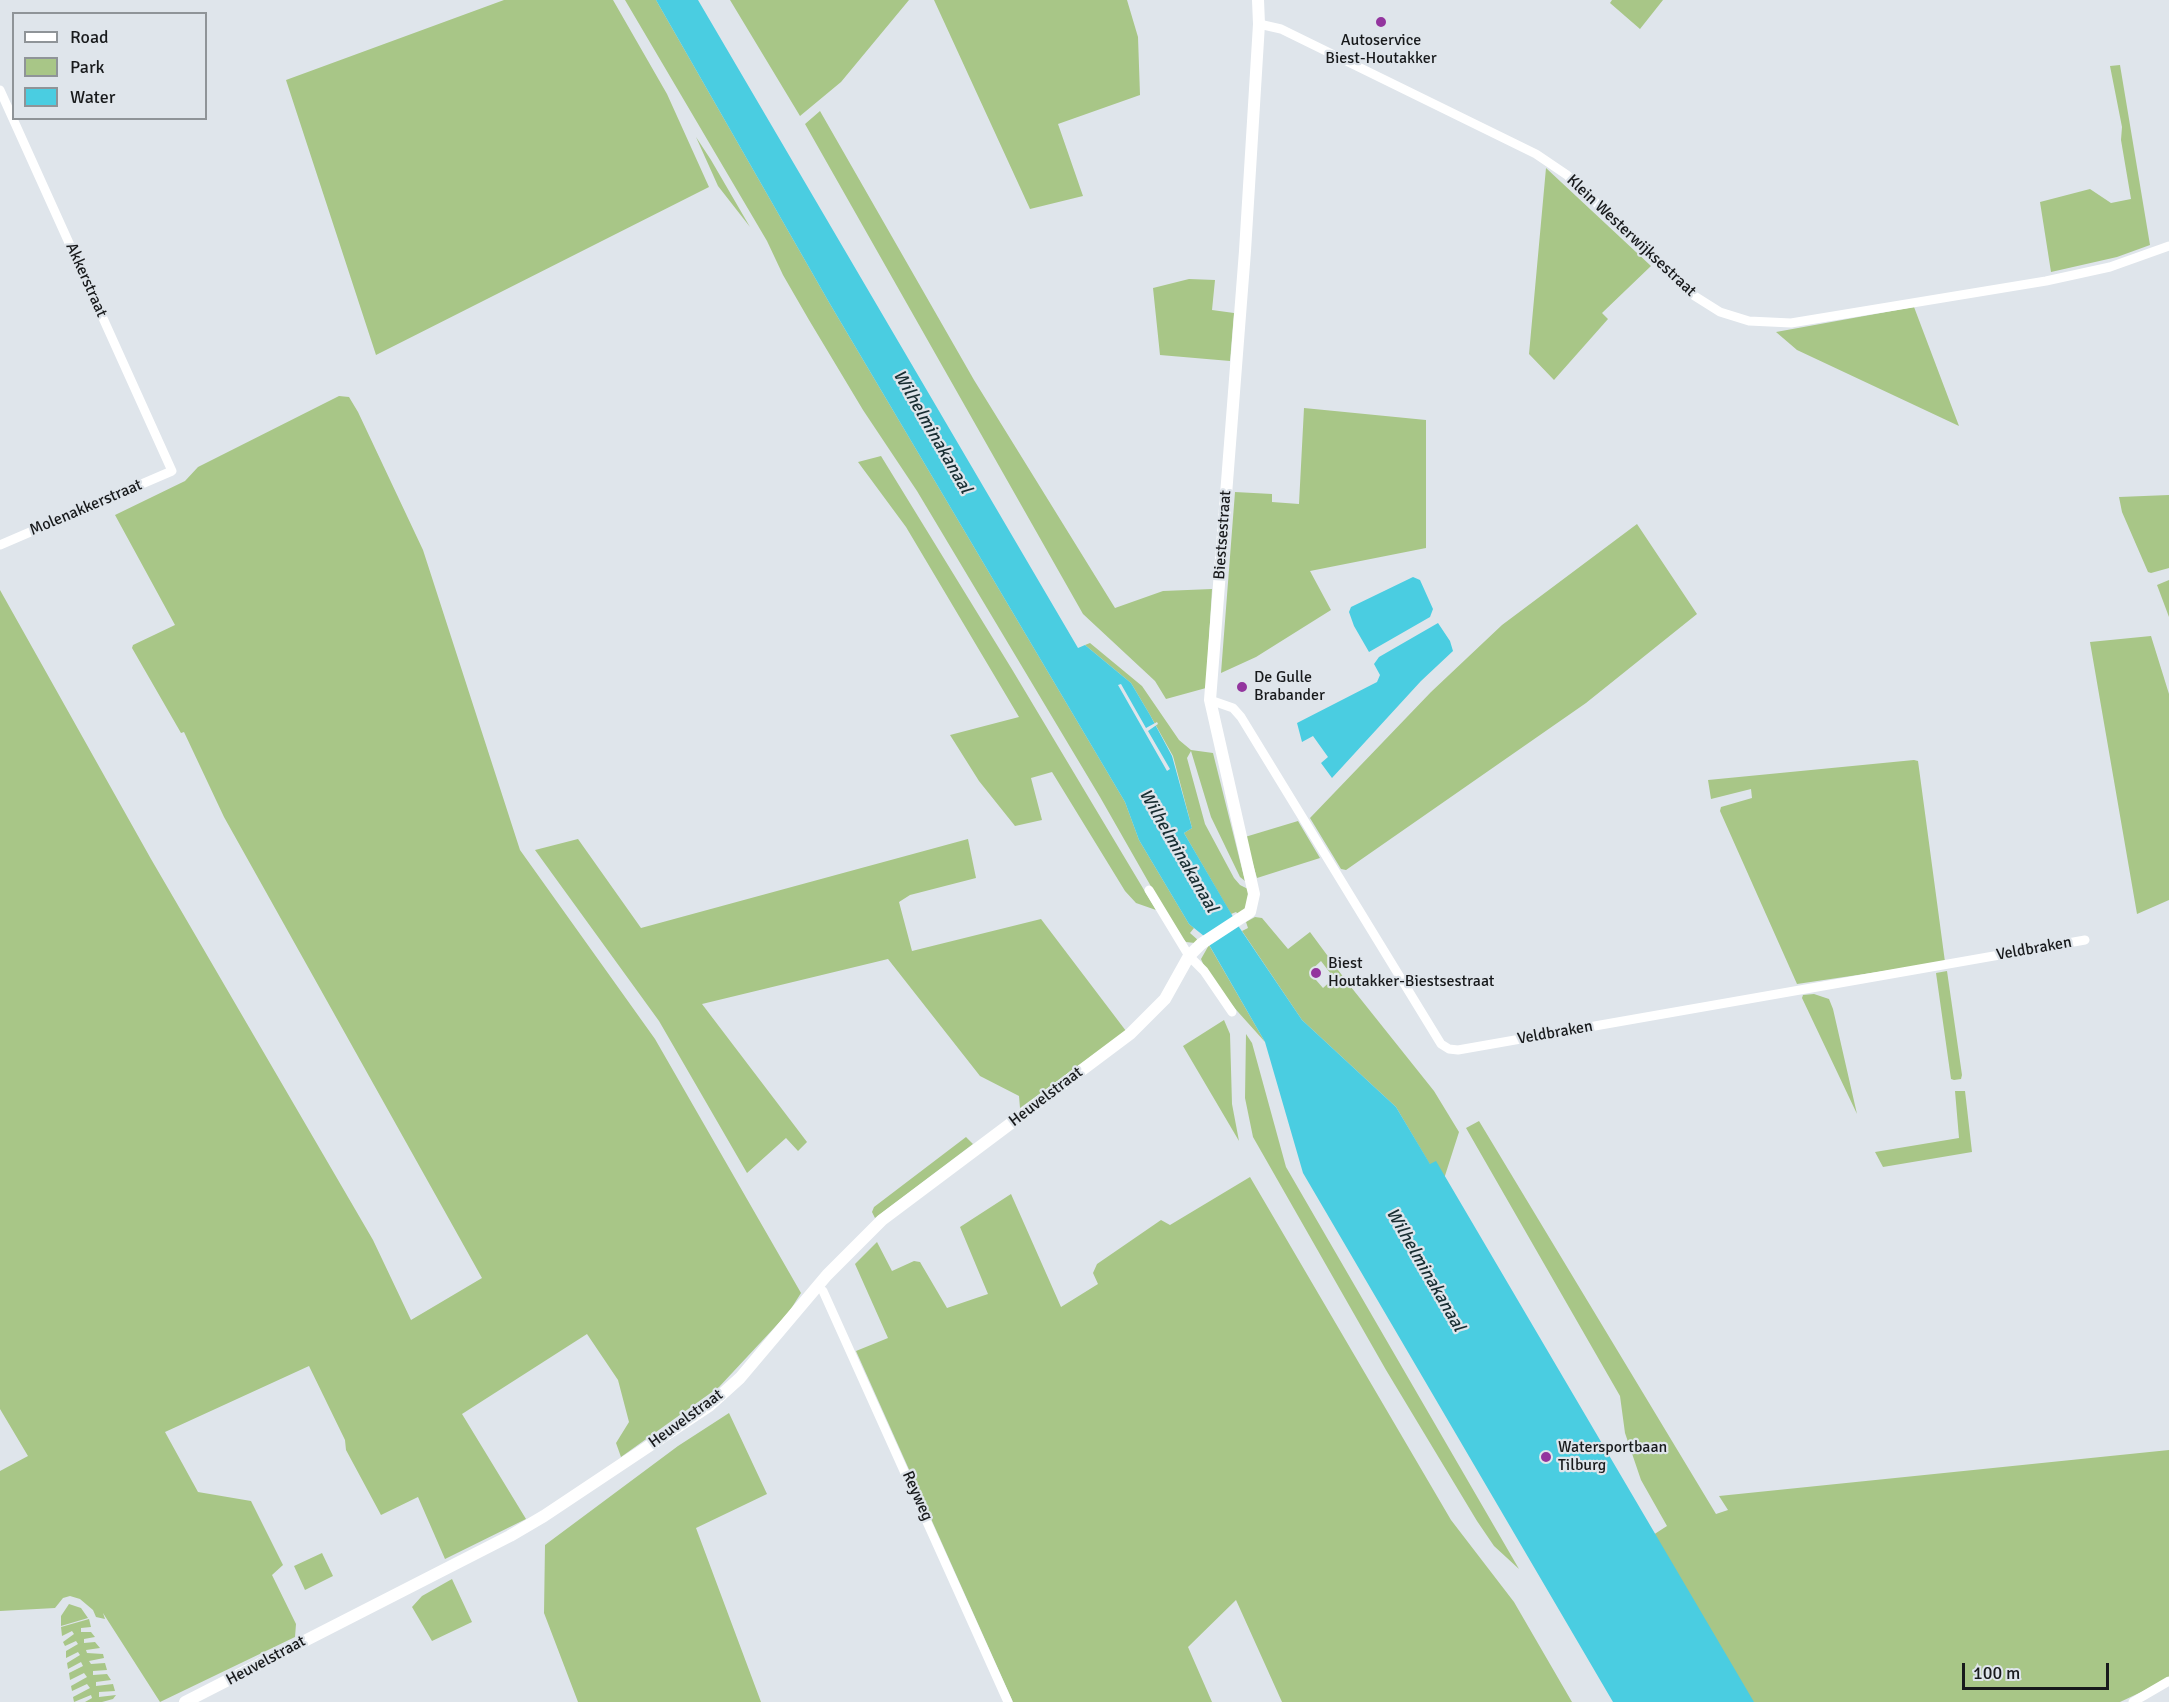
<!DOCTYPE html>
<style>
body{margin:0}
#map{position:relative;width:2169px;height:1702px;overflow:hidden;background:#dfe5eb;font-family:Signika,sans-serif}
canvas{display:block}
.legend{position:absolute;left:12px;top:12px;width:195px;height:108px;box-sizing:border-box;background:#dfe5eb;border:2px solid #8f9498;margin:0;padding:8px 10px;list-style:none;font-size:18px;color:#181a1c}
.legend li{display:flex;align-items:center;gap:12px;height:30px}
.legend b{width:30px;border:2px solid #8f9498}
.scale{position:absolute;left:1962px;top:1663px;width:147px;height:27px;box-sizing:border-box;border:3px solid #181a1c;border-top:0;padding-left:8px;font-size:18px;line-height:21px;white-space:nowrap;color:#181a1c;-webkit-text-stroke:4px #dfe5eb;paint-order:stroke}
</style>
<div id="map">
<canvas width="2169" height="1702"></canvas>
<ul class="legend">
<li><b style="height:8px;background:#fff"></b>Road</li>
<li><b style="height:16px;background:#a8c687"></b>Park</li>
<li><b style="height:16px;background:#4acde1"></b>Water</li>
</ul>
<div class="scale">100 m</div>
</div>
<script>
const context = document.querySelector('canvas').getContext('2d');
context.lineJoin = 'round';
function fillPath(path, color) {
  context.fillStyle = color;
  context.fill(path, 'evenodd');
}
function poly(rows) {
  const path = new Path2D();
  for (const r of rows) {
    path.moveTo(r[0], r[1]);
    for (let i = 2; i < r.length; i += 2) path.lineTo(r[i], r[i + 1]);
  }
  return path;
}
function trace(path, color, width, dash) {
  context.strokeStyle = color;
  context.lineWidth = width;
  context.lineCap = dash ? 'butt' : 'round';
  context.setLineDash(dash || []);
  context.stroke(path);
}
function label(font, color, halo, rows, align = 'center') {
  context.font = font + ' Signika,sans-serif';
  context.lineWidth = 4.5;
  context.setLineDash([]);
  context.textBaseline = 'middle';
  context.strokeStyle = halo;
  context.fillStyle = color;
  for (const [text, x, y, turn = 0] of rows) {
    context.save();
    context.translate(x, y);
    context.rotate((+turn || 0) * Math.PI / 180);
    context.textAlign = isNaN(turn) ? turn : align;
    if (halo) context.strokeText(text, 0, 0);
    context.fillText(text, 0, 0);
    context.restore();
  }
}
fillPath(poly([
 [504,0,613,0,667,94,709,187,376,355,286,80],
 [625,0,656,0,830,304,1125,802,1139,840,1189,924,1194,928,1190,933,1199,941,1195,943,1186,942,1177,932,1100,797,917,491,863,410,809,320,783,275,767,241],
 [730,0,909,0,841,82,800,116],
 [934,0,1127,0,1138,37,1140,95,1058,124,1083,196,1030,209],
 [1612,0,1663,0,1640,29,1610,3],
 [2120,65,2150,245,2117,257,2051,272,2040,202,2090,189,2111,203,2131,199,2121,140,2122,127,2110,66],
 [820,111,974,380,1115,608,1163,591,1212,589,1206,688,1166,699,1155,681,1083,614,805,124],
 [696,137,711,160,750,227,718,186],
 [1546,168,1651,266,1602,313,1608,319,1554,380,1529,354],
 [1189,279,1215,280,1212,310,1234,313,1230,361,1160,355,1153,288],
 [1914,307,1959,426,1797,350,1776,332],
 [339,396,349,397,358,412,423,550,520,850,655,1039,801,1293,789,1312,719,1387,621,1457,616,1443,629,1422,618,1380,587,1334,462,1414,526,1519,445,1559,418,1497,381,1515,346,1450,345,1440,309,1366,165,1432,198,1492,251,1501,283,1565,272,1575,296,1624,295,1637,160,1702,103,1613,105,1619,96,1617,93,1610,80,1599,70,1596,63,1598,55,1608,0,1611,0,1471,28,1456,0,1409,0,590,151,859,373,1240,411,1320,482,1278,224,817,184,732,181,733,132,648,133,645,175,625,115,515,185,481,198,467],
 [1304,408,1426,420,1426,548,1310,571,1331,610,1256,657,1221,673,1235,492,1272,494,1272,502,1299,504],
 [881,456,1013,671,1156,910,1136,903,1125,891,1052,772,1031,778,1042,820,1015,826,979,781,950,735,1019,717,906,527,858,462],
 [2169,495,2169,568,2151,573,2148,572,2122,512,2119,497],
 [1637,524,1697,614,1586,703,1346,870,1341,869,1310,818,1431,692,1502,625],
 [2169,580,2169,617,2157,585],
 [2151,636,2169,694,2169,900,2137,914,2090,642],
 [1090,643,1142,686,1179,740,1191,750,1213,753,1245,881,1240,877,1211,817,1191,751,1187,758,1205,824,1234,878,1240,885,1250,890,1251,899,1240,916,1236,912,1231,914,1184,833,1192,828,1173,756,1150,715,1131,683,1085,645],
 [1914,760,1918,761,1945,962,1797,984,1720,811,1721,807,1752,798,1751,789,1711,799,1708,780],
 [1298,821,1320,858,1257,878,1245,837],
 [578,839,641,928,968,839,976,878,910,895,899,902,912,951,1041,919,1126,1031,1020,1108,1019,1096,980,1076,888,959,702,1004,807,1142,798,1151,786,1138,747,1173,659,1021,535,850],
 [1255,917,1262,918,1288,949,1310,932,1347,982,1434,1091,1459,1132,1442,1185,1396,1107,1302,1020,1242,931,1248,928,1246,922],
 [1321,961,1334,978,1323,988,1309,972],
 [1209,945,1265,1042,1230,1003,1205,968,1201,959],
 [1947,971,1962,1075,1961,1079,1954,1080,1951,1079,1936,973],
 [1814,994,1829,999,1833,1009,1857,1114,1802,998,1803,995],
 [1224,1020,1230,1034,1232,1104,1239,1141,1183,1046],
 [1246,1034,1252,1043,1286,1167,1519,1569,1494,1546,1477,1521,1386,1370,1253,1137,1245,1098],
 [1955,1091,1965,1091,1972,1152,1883,1167,1875,1152,1959,1138],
 [1479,1121,1716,1514,1728,1510,1719,1496,2169,1450,2169,1679,2120,1702,1749,1702,1653,1535,1667,1526,1641,1480,1625,1433,1620,1396,1466,1128],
 [966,1137,973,1144,875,1218,872,1212,874,1207],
 [1250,1177,1451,1520,1514,1602,1572,1702,1282,1702,1236,1600,1188,1647,1212,1702,1013,1702,856,1351,888,1338,855,1264,877,1242,892,1271,914,1261,920,1262,947,1308,988,1294,960,1227,1011,1194,1061,1307,1098,1284,1093,1273,1097,1264,1161,1220,1170,1225],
 [729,1413,767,1494,696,1528,761,1702,578,1702,544,1613,545,1545,678,1446],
 [322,1553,333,1576,305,1590,294,1566],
 [452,1579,472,1622,432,1641,412,1607,422,1596],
 [69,1604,81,1608,88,1618,61,1626,61,1616],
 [89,1619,91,1627,81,1628,81,1632,91,1632,95,1637,84,1639,84,1643,95,1642,100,1648,86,1650,87,1653,103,1654,104,1658,89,1661,91,1664,105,1663,107,1670,93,1671,93,1675,107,1674,111,1680,96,1682,96,1686,113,1684,115,1691,99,1692,99,1697,116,1695,113,1699,102,1702,85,1702,92,1698,91,1695,74,1702,73,1697,90,1688,87,1684,72,1691,71,1686,87,1677,84,1673,70,1680,69,1673,83,1666,81,1662,68,1669,67,1663,80,1655,78,1652,66,1658,66,1651,78,1644,76,1641,65,1646,63,1642,74,1634,72,1631,62,1636,61,1627]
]), '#a8c687');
fillPath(poly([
 [656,0,698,0,1078,648,1085,645,1131,683,1150,715,1172,756,1192,828,1184,833,1239,927,1302,1020,1396,1107,1430,1164,1436,1161,1754,1702,1613,1702,1303,1173,1265,1042,1204,936,1189,924,1139,840,1125,802,830,304],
 [1413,577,1420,580,1433,609,1430,617,1369,652,1354,626,1349,612,1351,607],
 [1438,623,1450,641,1453,651,1421,681,1332,778,1321,763,1328,757,1313,736,1302,742,1297,723,1377,682,1380,675,1374,664,1379,657]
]), '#4acde1');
fillPath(poly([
 [1121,684,1146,728,1157,722,1158,724,1148,731,1170,769,1167,771,1118,685]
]), '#dfe5eb');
trace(poly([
 [1259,24,1281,29,1536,154,1567,175,1693,295,1720,312,1749,321,1791,323,2046,281,2110,267,2169,246],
 [0,90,172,471,0,545],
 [1210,700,1233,708,1241,717,1441,1044,1449,1049,1458,1050,2085,940],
 [1149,890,1189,956,1204,971,1232,1012],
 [823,1291,1008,1702],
 [2133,1702,2169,1681]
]), '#fff', 9);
trace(poly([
 [185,1702,510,1536,544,1516,709,1406,740,1378,827,1275,882,1220,1130,1034,1165,999,1189,956,1201,944,1250,912,1254,894,1210,700,1245,251,1259,24,1258,0]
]), '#fff', 12);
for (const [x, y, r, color] of [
 [1381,22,6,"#93359e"],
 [1242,687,6,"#93359e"],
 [1316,973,6,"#93359e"],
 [1546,1457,6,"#93359e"]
]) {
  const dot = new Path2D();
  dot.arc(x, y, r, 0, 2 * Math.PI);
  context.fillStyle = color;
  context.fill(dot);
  trace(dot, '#dfe5eb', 2);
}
label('16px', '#181a1c', '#dfe5eb', [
 ["Autoservice",1381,41,"center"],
 ["Biest-Houtakker",1381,59,"center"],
 ["De Gulle",1254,678],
 ["Brabander",1254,696],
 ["Biest",1328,964],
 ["Houtakker-Biestsestraat",1328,982],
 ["Watersportbaan",1558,1448],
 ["Tilburg",1558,1466]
], 'left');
label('16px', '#181a1c', '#dfe5eb', [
 ["Klein Westerwijksestraat",1631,236,43],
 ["Akkerstraat",86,280,66],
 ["Molenakkerstraat",86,508,-23],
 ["Biestsestraat",1223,535,-86],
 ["Veldbraken",2034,949,-10],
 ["Veldbraken",1555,1033,-10],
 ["Heuvelstraat",1046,1097,-37],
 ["Heuvelstraat",686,1419,-36],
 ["Reyweg",917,1496,66],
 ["Heuvelstraat",266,1661,-28]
]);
label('italic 18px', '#182e32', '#dfe5eb', [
 ["Wilhelminakanaal",932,432,60],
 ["Wilhelminakanaal",1178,851,60],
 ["Wilhelminakanaal",1425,1270,60]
]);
</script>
